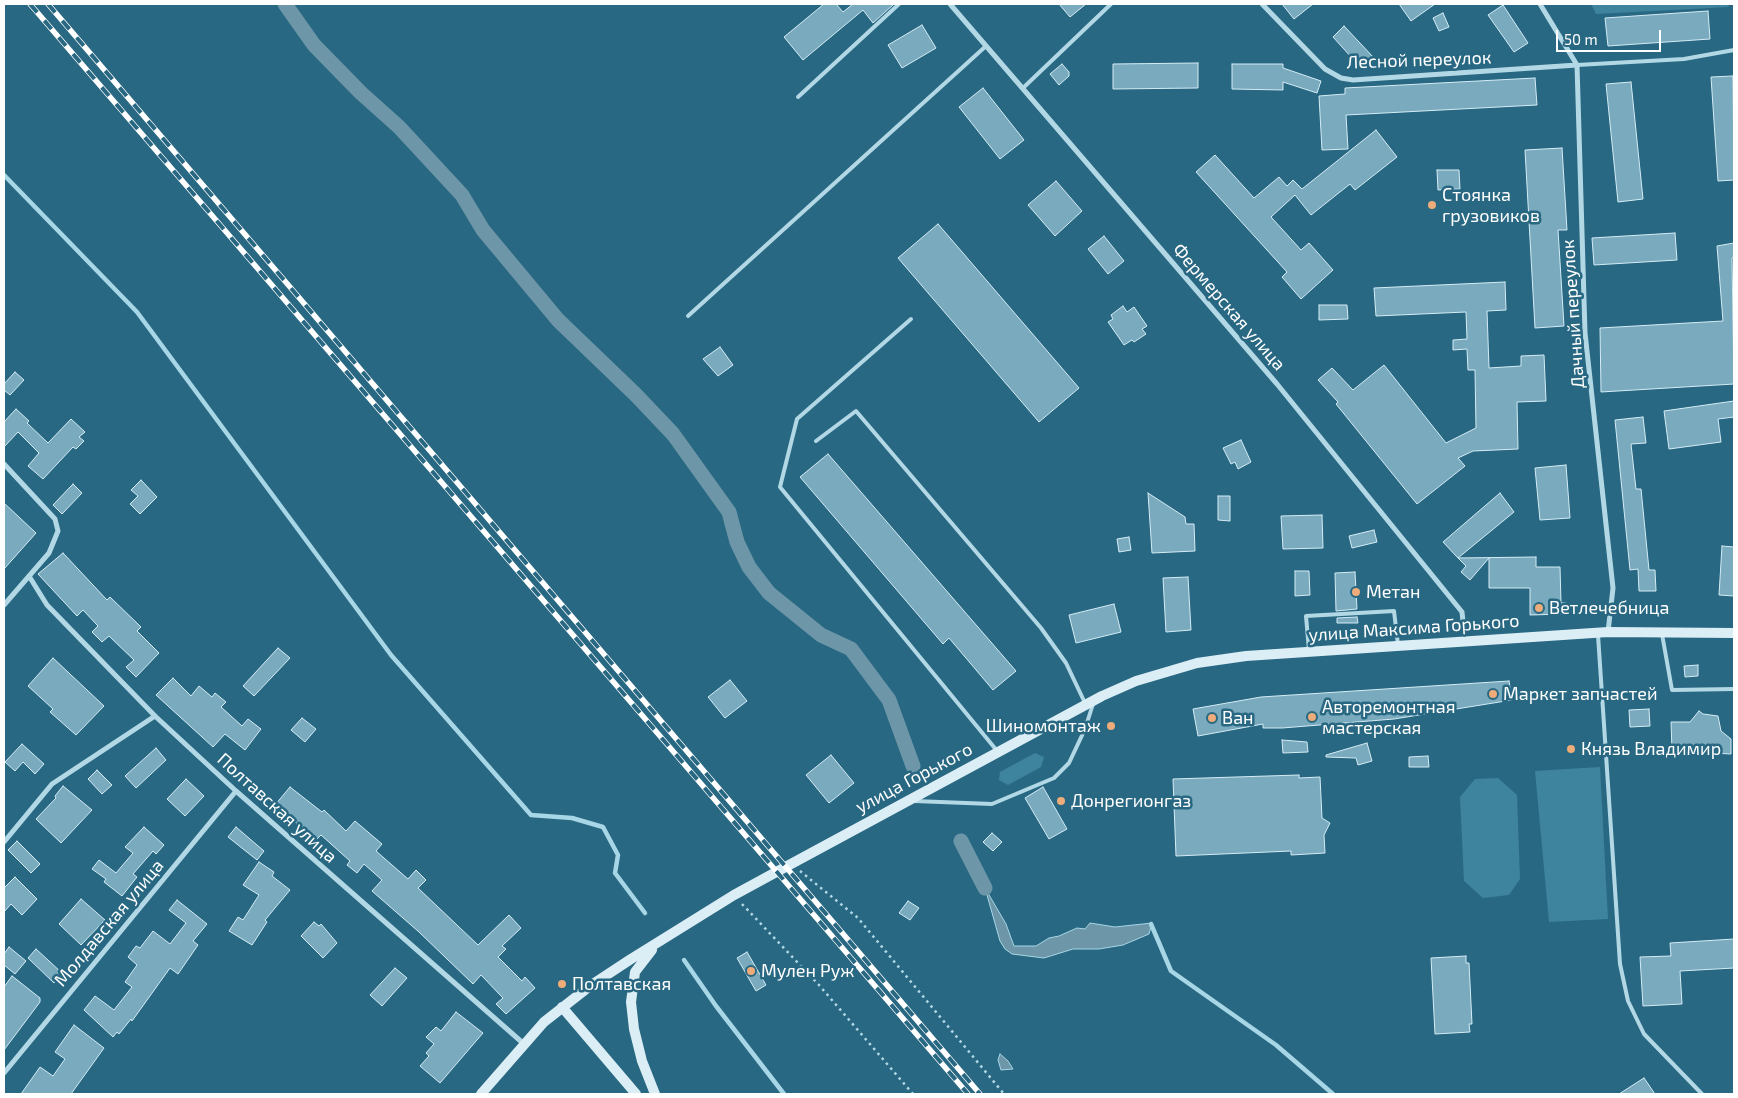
<!DOCTYPE html>
<meta charset="utf-8">
<style>
body{margin:0}
#map{position:relative;width:1738px;height:1098px;overflow:hidden;background:#296882;font-family:"Exo 2",sans-serif}
canvas{display:block}
.frame{position:absolute;inset:0;border:5px solid #fff;pointer-events:none}
.scale{position:absolute;left:1556px;top:30px;width:105px;height:22px;box-sizing:border-box;border:2px solid #fff;border-top:0;padding-left:6px;font-size:15px;line-height:18px;white-space:nowrap;color:#fff;-webkit-text-stroke:4px #296882;paint-order:stroke}
</style>
<div id="map">
<canvas width="1738" height="1098"></canvas>
<div class="frame"></div>
<div class="scale">50 m</div>
</div>
<script>
const context = document.querySelector('canvas').getContext('2d');
context.lineJoin = 'round';
function fillPath(path, color) {
  context.fillStyle = color;
  context.fill(path, 'evenodd');
}
function poly(rows) {
  const path = new Path2D();
  for (const r of rows) {
    path.moveTo(r[0], r[1]);
    for (let i = 2; i < r.length; i += 2) path.lineTo(r[i], r[i + 1]);
  }
  return path;
}
function trace(path, color, width, dash) {
  context.strokeStyle = color;
  context.lineWidth = width;
  context.lineCap = dash ? 'butt' : 'round';
  context.setLineDash(dash || []);
  context.stroke(path);
}
function label(font, color, halo, rows, align = 'center') {
  context.font = font + ' "Exo 2",sans-serif';
  context.lineWidth = 5;
  context.setLineDash([]);
  context.textBaseline = 'middle';
  context.strokeStyle = halo;
  context.fillStyle = color;
  for (const [text, x, y, turn = 0] of rows) {
    context.save();
    context.translate(x, y);
    context.rotate((+turn || 0) * Math.PI / 180);
    context.textAlign = isNaN(turn) ? turn : align;
    if (halo) context.strokeText(text, 0, 0);
    context.fillText(text, 0, 0);
    context.restore();
  }
}
fillPath(poly([
 [1591,4,1728,4,1729,7,1596,14],
 [1035,753,1044,757,1041,767,1008,785,999,780,1000,772],
 [1600,767,1608,919,1549,922,1535,771],
 [1498,778,1517,795,1520,879,1509,895,1483,898,1464,881,1460,797,1475,779]
]), '#3e849f');
const water = poly([
 [985,888,1006,924,1014,946,1036,946,1049,938,1059,936,1077,928,1085,929,1090,923,1115,927,1152,923,1149,934,1123,945,1099,949,1073,949,1044,958,1012,954,1005,949,1000,941,985,888],
 [1000,1054,1008,1061,1013,1069,1001,1070,998,1060,1000,1054]
]);
fillPath(water, '#6d97a8');
trace(water, '#a7d6e6', 1);
trace(poly([
 [4,175,137,312,391,655,531,815,572,818,603,827,618,855,615,873,645,913],
 [1151,924,1171,971,1276,1045,1333,1094],
 [684,960,716,1006,784,1094]
]), '#a7d6e6', 4.5);
trace(poly([
 [285,4,314,45,361,93,399,127,462,195,483,230,558,320,636,395,673,434,729,512,737,542,749,567,769,593,821,635,851,649,889,700,913,766],
 [961,841,985,888]
]), '#6d97a8', 15);
const building = poly([
 [824,4,836,4,843,12,853,4,894,4,873,23,863,10,803,60,784,37,824,4],
 [1059,4,1086,4,1070,17,1059,4],
 [1282,4,1313,4,1294,19,1282,4],
 [1399,4,1435,4,1411,21,1399,4],
 [1503,5,1528,43,1514,52,1488,15,1503,5],
 [1708,11,1710,39,1608,46,1605,18,1708,11],
 [1443,13,1449,27,1439,31,1433,18,1443,13],
 [922,25,936,48,902,68,888,45,922,25],
 [1344,26,1374,58,1362,69,1333,37,1344,26],
 [1198,63,1198,88,1113,89,1113,64,1198,63],
 [1062,64,1069,72,1069,76,1059,85,1050,74,1062,64],
 [1232,64,1283,64,1283,68,1321,81,1317,93,1283,82,1283,90,1232,89,1232,64],
 [1733,76,1734,180,1718,181,1711,77,1733,76],
 [1535,78,1537,105,1346,115,1348,149,1322,150,1319,96,1345,94,1345,88,1535,78],
 [1631,82,1643,199,1618,202,1606,84,1631,82],
 [983,88,1024,140,1000,159,959,107,983,88],
 [1376,130,1397,157,1355,190,1350,184,1311,215,1295,195,1271,217,1301,250,1309,243,1333,270,1301,299,1282,277,1287,272,1196,172,1215,155,1254,198,1279,177,1287,186,1293,180,1302,189,1376,130],
 [1562,148,1567,230,1558,230,1564,326,1535,328,1525,150,1562,148],
 [1437,170,1459,170,1460,189,1438,190,1437,170],
 [1056,181,1082,211,1055,236,1028,205,1056,181],
 [938,224,1079,388,1039,422,898,258,938,224],
 [1675,233,1677,260,1594,265,1592,238,1675,233],
 [1104,236,1124,261,1108,274,1088,249,1104,236],
 [1734,243,1734,257,1732,258,1734,384,1601,392,1600,328,1723,321,1717,246,1734,243],
 [1505,282,1506,310,1487,311,1489,368,1521,366,1521,356,1544,355,1546,401,1517,402,1518,449,1473,451,1458,458,1465,466,1417,504,1336,404,1338,402,1318,380,1332,368,1353,390,1384,365,1446,443,1476,428,1475,370,1468,370,1467,349,1453,350,1453,340,1467,339,1466,312,1376,316,1374,288,1505,282],
 [1319,305,1347,305,1348,319,1319,320,1319,305],
 [1123,306,1127,312,1134,307,1147,326,1142,329,1146,334,1134,342,1132,340,1124,345,1108,322,1113,319,1111,315,1123,306],
 [720,347,733,365,718,376,703,359,720,347],
 [15,372,24,380,10,395,4,390,4,384,15,372],
 [1734,401,1734,417,1718,419,1721,442,1669,449,1664,411,1734,401],
 [16,409,29,421,27,423,48,443,71,419,85,432,79,437,84,441,76,449,73,447,43,479,28,466,39,453,18,432,4,447,4,422,16,409],
 [1643,417,1646,443,1631,444,1636,489,1641,489,1649,570,1655,570,1656,591,1639,591,1638,569,1630,570,1615,420,1643,417],
 [1241,440,1251,462,1238,469,1235,462,1231,464,1223,448,1241,440],
 [828,454,1016,671,993,690,949,638,943,644,800,477,828,454],
 [1566,465,1570,518,1540,520,1535,468,1566,465],
 [141,480,157,497,140,514,130,504,138,496,131,490,141,480],
 [73,484,82,493,62,514,53,505,73,484],
 [1148,493,1185,517,1186,524,1194,524,1195,551,1152,553,1148,493],
 [1500,493,1514,512,1458,558,1443,542,1500,493],
 [1218,496,1230,496,1230,521,1218,520,1218,496],
 [4,503,36,533,4,569,4,503],
 [1322,515,1323,548,1283,549,1281,516,1322,515],
 [1374,530,1377,542,1352,548,1349,536,1374,530],
 [1129,537,1131,550,1119,552,1117,539,1129,537],
 [1722,546,1734,547,1734,596,1719,595,1722,546],
 [63,553,107,600,110,597,141,627,137,631,159,653,136,677,126,667,134,660,109,636,102,642,92,632,98,626,83,610,77,616,38,574,63,553],
 [1536,557,1536,567,1560,567,1561,603,1566,603,1566,614,1530,615,1530,588,1489,588,1489,558,1470,580,1461,572,1466,566,1458,558,1536,557],
 [1295,571,1309,571,1310,595,1295,596,1295,571],
 [1355,572,1357,609,1336,611,1335,573,1355,572],
 [1188,577,1191,630,1166,632,1163,578,1188,577],
 [1114,604,1121,632,1076,643,1069,615,1114,604],
 [1357,617,1358,623,1337,623,1337,618,1357,617],
 [278,648,290,658,254,696,243,686,278,648],
 [53,658,104,706,76,735,50,712,53,709,28,686,53,658],
 [1698,665,1698,676,1685,677,1684,666,1698,665],
 [173,678,191,696,199,686,212,697,215,693,226,702,221,707,242,726,248,719,261,729,245,750,225,734,213,747,156,695,173,678],
 [730,680,747,701,725,718,708,697,730,680],
 [1509,681,1512,700,1394,719,1282,728,1263,728,1263,724,1198,736,1193,709,1261,697,1509,681],
 [1649,709,1650,726,1630,727,1629,710,1649,709],
 [1699,711,1703,714,1718,716,1721,731,1731,739,1731,754,1672,751,1671,722,1690,722,1699,711],
 [302,718,316,729,305,742,291,730,302,718],
 [1282,740,1307,742,1308,752,1283,753,1282,740],
 [1367,743,1372,761,1358,765,1356,758,1326,757,1326,755,1367,743],
 [22,744,44,764,35,774,23,762,15,771,5,762,22,744],
 [156,748,166,760,136,788,125,776,156,748],
 [831,755,854,783,829,803,806,775,831,755],
 [1428,756,1429,767,1409,767,1409,757,1428,756],
 [97,770,112,785,102,794,88,779,97,770],
 [1299,775,1299,778,1320,777,1322,818,1330,823,1324,835,1325,853,1291,855,1291,851,1176,856,1173,779,1299,775],
 [186,779,204,796,185,816,167,799,186,779],
 [63,786,92,810,61,843,36,819,56,798,55,796,63,786],
 [290,787,322,812,324,810,346,831,355,821,382,844,376,851,408,879,416,870,426,880,418,888,478,945,509,915,521,928,502,946,506,949,498,957,522,981,525,977,535,988,506,1014,496,1004,503,998,481,975,473,984,419,932,372,891,382,880,364,864,357,873,347,865,350,861,321,835,316,840,275,805,290,787],
 [1043,787,1067,829,1049,839,1025,798,1043,787],
 [144,827,164,845,156,854,153,851,133,874,137,877,122,896,104,882,106,879,92,869,99,860,116,873,133,853,125,847,144,827],
 [236,827,264,851,257,860,228,837,236,827],
 [992,833,1002,842,993,851,983,842,992,833],
 [17,841,40,864,31,873,8,850,17,841],
 [259,862,274,872,272,876,290,890,265,920,267,922,252,945,229,931,238,917,243,920,259,895,243,885,259,862],
 [15,877,37,899,22,915,11,904,4,912,4,888,15,877],
 [81,899,105,920,81,945,59,924,81,899],
 [177,900,207,924,193,941,198,945,178,974,170,968,132,1021,131,1019,119,1034,117,1032,113,1037,84,1010,95,996,114,1010,132,987,125,982,137,965,128,957,136,946,140,948,153,931,170,944,186,923,169,910,177,900],
 [908,901,919,908,910,920,899,913,908,901],
 [314,922,319,926,321,924,337,943,323,958,301,936,314,922],
 [1734,939,1734,968,1680,971,1682,1004,1643,1006,1640,957,1671,956,1670,943,1734,939],
 [9,947,26,961,15,974,4,965,4,954,9,947],
 [36,949,62,973,54,983,28,958,36,949],
 [747,952,766,985,756,991,737,958,747,952],
 [1466,956,1466,963,1469,963,1472,1024,1469,1024,1470,1032,1435,1034,1431,958,1466,956],
 [395,968,407,978,382,1006,370,995,395,968],
 [12,976,40,998,40,1002,4,1050,4,987,12,976],
 [456,1012,483,1033,440,1083,420,1066,429,1056,426,1053,434,1044,426,1037,436,1027,441,1031,456,1012],
 [74,1025,104,1048,71,1094,21,1094,40,1067,53,1076,65,1059,55,1052,74,1025],
 [1644,1078,1655,1094,1619,1094,1644,1078]
]);
fillPath(building, '#79aabe');
trace(building, '#d5ecf5', 1);
trace(poly([
 [800,871,858,918,1004,1094],
 [742,904,819,985,913,1094]
]), '#b2d8e6', 2.5, [2.5, 4]);
trace(poly([
 [1577,65,1684,59,1734,50],
 [1023,88,1111,4],
 [798,97,899,4],
 [688,316,986,46],
 [911,319,797,419,780,487,998,752],
 [816,441,856,411,1041,628,1066,663,1085,703],
 [1662,634,1672,690,1734,689],
 [1598,635,1620,964,1628,1001,1644,1034,1702,1094],
 [1309,650,1306,616,1394,611,1398,645],
 [914,801,992,804,1054,778,1069,763,1085,729,1093,704]
]), '#b2d8e6', 4);
trace(poly([
 [950,4,1277,384,1462,612,1465,641],
 [1262,4,1325,69,1341,78,1353,80,1577,65],
 [1540,4,1577,65,1585,333,1613,588,1608,632],
 [4,464,55,519,58,531,49,553,4,605],
 [29,576,47,605,155,716,236,791,524,1044],
 [4,842,52,784,155,716],
 [4,1073,236,791]
]), '#b2d8e6', 5);
trace(poly([
 [652,950,635,972,631,1002,634,1029,642,1061,655,1094],
 [562,1007,636,1094],
 [481,1094,544,1022,590,986,631,959,734,895,791,864,1102,696,1136,681,1197,663,1246,656,1608,632,1734,633]
]), '#dbeef6', 10);
const rail = poly([
 [30,4,968,1094],
 [48,4,980,1094]
]);
trace(rail, '#fff', 5.5);
trace(rail, '#296882', 4, [11]);
for (const [x, y, r, color] of [
 [1432,205,5,"#edac79"],
 [1356,592,5,"#edac79"],
 [1539,608,5,"#edac79"],
 [1493,694,5,"#edac79"],
 [1312,717,5,"#edac79"],
 [1212,718,5,"#edac79"],
 [1111,726,5,"#edac79"],
 [1571,749,5,"#edac79"],
 [1061,801,5,"#edac79"],
 [751,971,5,"#edac79"],
 [562,984,5,"#edac79"]
]) {
  const dot = new Path2D();
  dot.arc(x, y, r, 0, 2 * Math.PI);
  context.fillStyle = color;
  context.fill(dot);
  trace(dot, '#296882', 2);
}
label('18px', '#fff', '#296882', [
 ["Лесной переулок",1419,60,-2],
 ["Фермерская улица",1229,307,49],
 ["Дачный переулок",1573,314,-94],
 ["улица Максима Горького",1414,628,-4],
 ["улица Горького",914,778,-28],
 ["Полтавская улица",277,808,42],
 ["Молдавская улица",109,923,-50]
]);
label('18px', '#fff', '#296882', [
 ["Стоянка",1442,195],
 ["грузовиков",1442,216],
 ["Метан",1366,592],
 ["Ветлечебница",1549,608],
 ["Маркет запчастей",1503,694],
 ["Авторемонтная",1322,707],
 ["мастерская",1322,728],
 ["Ван",1222,718],
 ["Шиномонтаж",1101,726,"right"],
 ["Князь Владимир",1581,749],
 ["Донрегионгаз",1071,801],
 ["Мулен Руж",761,971],
 ["Полтавская",572,984]
], 'left');
</script>
